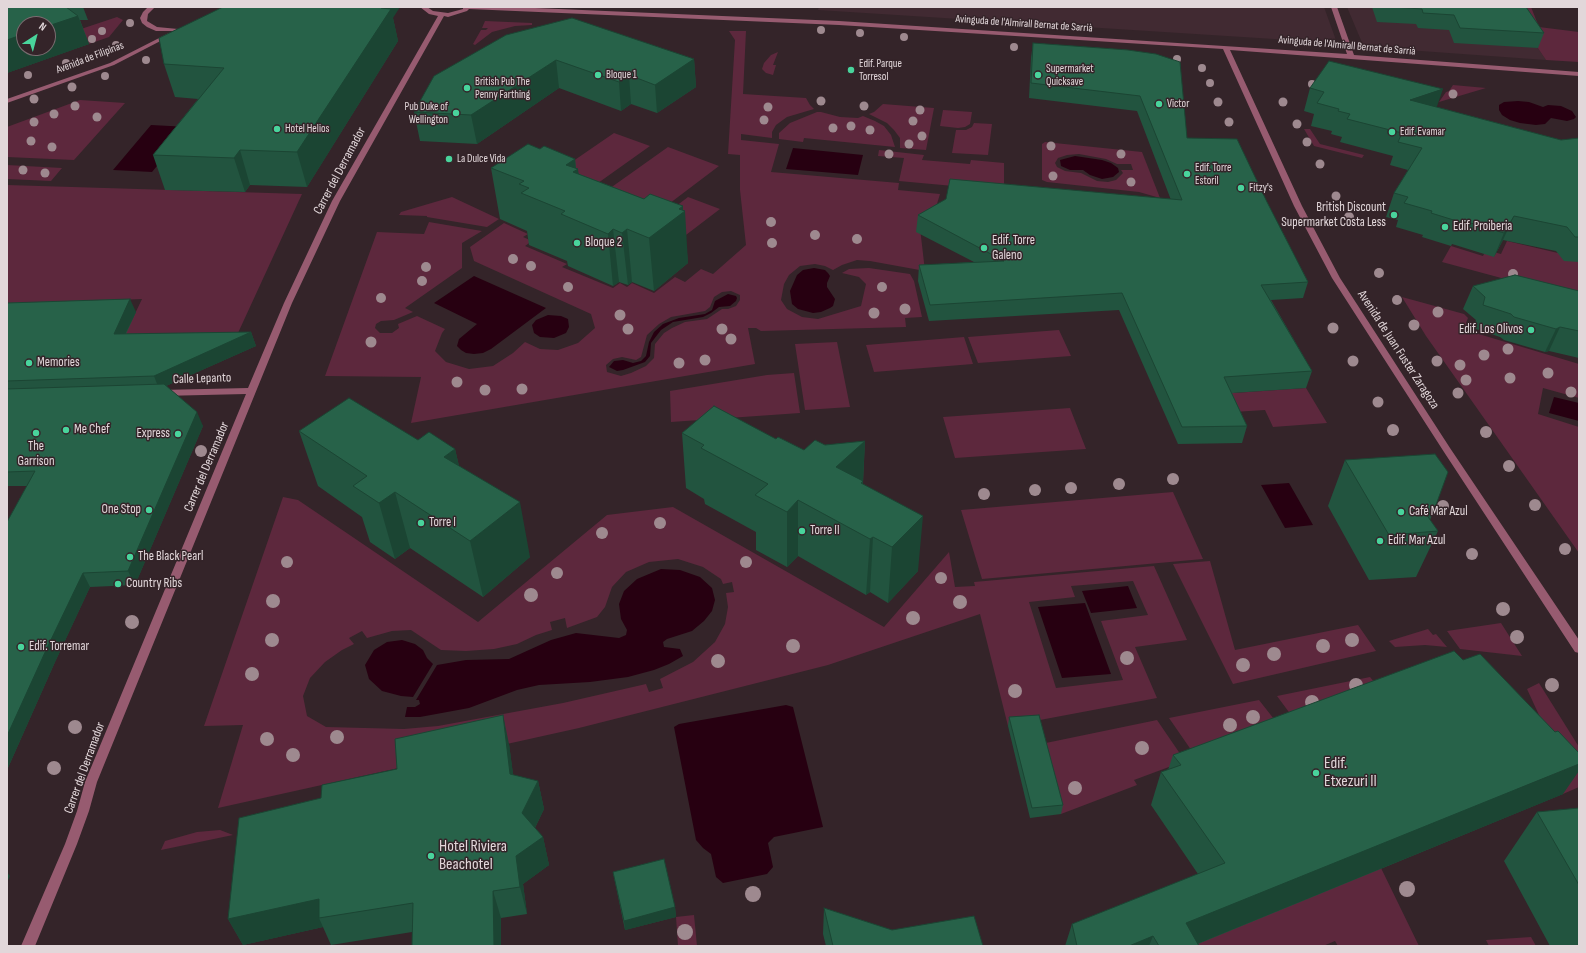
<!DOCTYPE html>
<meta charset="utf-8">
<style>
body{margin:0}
#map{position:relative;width:1586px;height:953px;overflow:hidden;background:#342429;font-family:"Sofia Sans Condensed",sans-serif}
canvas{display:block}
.frame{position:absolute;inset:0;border:8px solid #e2d7da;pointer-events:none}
.north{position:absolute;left:16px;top:16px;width:40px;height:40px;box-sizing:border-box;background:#342429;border:1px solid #7a6c70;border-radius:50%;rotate:36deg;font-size:11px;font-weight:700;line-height:16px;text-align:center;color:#e2d7da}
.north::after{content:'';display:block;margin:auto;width:14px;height:18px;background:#49d49c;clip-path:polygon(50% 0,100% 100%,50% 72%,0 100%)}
</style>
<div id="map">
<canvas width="1586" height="953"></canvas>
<div class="frame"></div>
<div class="north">N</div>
</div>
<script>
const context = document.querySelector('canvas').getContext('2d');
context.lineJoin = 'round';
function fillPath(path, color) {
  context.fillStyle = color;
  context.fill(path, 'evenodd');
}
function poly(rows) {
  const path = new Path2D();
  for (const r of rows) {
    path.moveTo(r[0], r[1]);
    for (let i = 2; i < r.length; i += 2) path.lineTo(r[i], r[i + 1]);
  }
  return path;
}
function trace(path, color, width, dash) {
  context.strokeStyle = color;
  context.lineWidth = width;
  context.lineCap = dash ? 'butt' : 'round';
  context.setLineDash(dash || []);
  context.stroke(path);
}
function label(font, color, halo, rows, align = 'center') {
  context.font = font + ' "Sofia Sans Condensed",sans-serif';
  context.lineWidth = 3;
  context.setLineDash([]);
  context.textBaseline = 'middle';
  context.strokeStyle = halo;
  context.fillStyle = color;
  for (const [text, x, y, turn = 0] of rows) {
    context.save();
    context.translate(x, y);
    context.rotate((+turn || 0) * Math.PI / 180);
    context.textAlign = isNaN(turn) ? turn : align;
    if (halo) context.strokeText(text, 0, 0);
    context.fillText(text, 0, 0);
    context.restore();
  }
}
fillPath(poly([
 [819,7,1324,7,1337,43,818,10],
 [1347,7,1510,7,1546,60,1365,47,1363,45]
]), '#412a32');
fillPath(poly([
 [1510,7,1531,7,1539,27,1579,32,1579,62,1546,60],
 [117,17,123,20,109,37,89,44,72,32],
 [485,21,532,23,532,25,515,26,492,32,475,45,473,44,481,30,486,30,488,28,482,28],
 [729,31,746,31,743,94,806,98,810,105,814,109,787,117,776,125,772,132,772,138,741,134,741,140,779,144,771,172,899,183,898,190,940,194,932,220,920,228,925,271,870,261,857,260,842,265,833,270,825,266,815,264,800,266,789,275,784,284,781,300,787,309,802,317,818,319,861,306,866,284,859,277,842,273,849,269,869,268,910,274,914,281,922,317,905,318,906,327,761,331,756,328,748,328,755,364,411,423,421,377,325,376,377,232,424,234,429,222,482,231,462,243,462,268,405,308,413,312,394,320,381,321,376,324,375,328,380,333,392,333,399,328,398,324,417,316,445,329,442,333,435,351,446,362,469,369,493,366,513,353,525,342,540,349,558,350,578,343,595,328,591,314,474,261,470,247,504,223,528,234,523,237,532,241,525,246,567,264,562,267,613,288,620,283,627,287,632,283,654,293,675,277,685,282,701,269,713,274,746,245,740,190,740,155,728,154,735,40],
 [731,291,740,295,740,300,736,306,728,309,722,309,707,319,685,322,672,328,664,333,655,344,654,358,646,366,631,373,621,376,607,372,606,365,613,359,622,357,636,360,641,357,647,335,659,324,671,317,705,311,710,307,714,297,722,292],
 [778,52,773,65,776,65,773,75,766,73,762,69,764,63,771,55],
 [1453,85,1486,88,1439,102,1446,92,1449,91],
 [80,100,125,103,74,160,7,157,7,127],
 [883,104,934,108,926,150,900,148,900,138,894,130,887,123,869,114,874,112],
 [943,110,972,112,970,124,965,127,958,128,940,126],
 [817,112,821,112,840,117,858,118,863,116,875,121,884,126,891,135,895,147,804,138,803,142,779,139,779,133,790,123],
 [974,123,992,124,988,155,952,153,956,130,966,130,972,127],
 [1304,129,1310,129,1320,144,1364,155,1362,158,1314,146],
 [614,133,650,146,584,193,547,179],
 [1045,142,1142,152,1160,198,1139,192,1047,182,1042,180,1042,144],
 [1079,154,1106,159,1117,164,1131,164,1133,170,1121,170,1123,173,1116,180,1108,182,1097,181,1081,173,1065,171,1057,167,1055,163,1058,158,1067,155],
 [668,147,719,166,645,222,592,201],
 [879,150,924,155,922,160,970,164,971,160,1004,163,1004,201,986,189,899,181,904,158,878,156],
 [7,165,62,168,51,181,7,179],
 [7,185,302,194,232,346,119,347,142,299,7,304],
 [452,197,499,219,487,227,427,217,427,216,399,215,401,212],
 [688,197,720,209,682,238,650,226],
 [1507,241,1579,258,1579,299,1442,262,1451,246,1483,256,1486,250,1501,254],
 [1402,297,1464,314,1468,318,1466,323,1472,332,1579,364,1579,398,1543,388,1538,414,1579,427,1579,553,1426,336],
 [1271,324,1234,393,1306,388,1327,423,1273,427,1265,410,1186,415],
 [1059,330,1071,356,978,363,968,337],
 [964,337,973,364,874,372,866,345],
 [837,342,850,407,805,410,795,344],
 [794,373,800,413,671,422,670,391,767,375],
 [1070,408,1086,449,955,458,943,417],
 [1173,492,1203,559,982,579,961,510],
 [283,497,298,500,478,622,607,515,673,507,884,627,949,552,955,587,975,586,974,582,1154,566,1187,640,1135,647,1157,698,1008,726,980,614,828,665,579,728,218,808,243,725,204,726],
 [678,559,703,567,721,579,723,584,732,582,734,592,726,593,728,607,725,624,715,642,693,662,660,679,663,688,649,692,646,684,563,703,438,726,404,729,326,727,307,716,303,696,310,678,325,662,342,650,354,644,349,638,362,631,367,638,392,631,411,630,441,650,466,651,494,649,517,644,536,635,552,630,550,622,565,618,567,628,597,617,605,607,612,587,626,572,649,562],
 [1133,581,1148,615,1101,621,1123,680,1056,688,1029,602,1075,597,1071,586],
 [1210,561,1235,650,1358,625,1376,651,1233,684,1173,564],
 [1501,623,1522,656,1460,649,1447,631],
 [1428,629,1433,635,1436,634,1447,647,1425,645,1395,647,1389,641],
 [1370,677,1384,694,1297,723,1277,696],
 [1539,683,1579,747,1579,787,1563,794,1537,764,1557,754,1527,689],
 [1259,700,1281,728,1196,757,1169,718],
 [1157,720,1185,761,1134,780,1137,785,1061,814,1041,744],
 [220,830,233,835,161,850,165,841,197,832],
 [1381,868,1419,946,1338,946,1335,941,1323,946,1192,946],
 [694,915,697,946,678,946,676,917],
 [1531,937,1536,946,1489,946,1486,940]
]), '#5d283d');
fillPath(poly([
 [1518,101,1529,102,1543,107,1548,105,1561,106,1572,111,1576,117,1574,119,1567,121,1551,118,1545,124,1536,125,1520,123,1510,120,1502,115,1499,110,1499,105,1504,102],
 [151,125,189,127,152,172,113,170],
 [793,148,863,155,858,175,786,169],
 [1075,156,1102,160,1111,163,1118,168,1119,172,1113,177,1102,179,1090,175,1083,170,1070,170,1061,166,1060,160],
 [814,268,825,270,828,273,830,276,827,283,827,287,835,299,833,306,830,308,821,312,813,313,798,309,792,304,790,291,797,275,803,270],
 [474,276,546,308,491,349,483,353,474,354,466,353,461,350,457,346,459,339,477,324,434,303],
 [728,294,736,296,737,298,736,301,730,306,719,307,711,313,703,317,673,322,661,330,651,343,650,356,645,362,623,370,617,371,609,367,614,361,623,360,633,363,641,361,646,356,649,342,654,332,663,324,679,318,705,314,712,310,715,301],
 [548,315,561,316,568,319,569,327,566,333,554,338,540,337,534,333,532,325,536,320],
 [1554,397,1579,403,1579,421,1549,413],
 [1289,483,1313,525,1285,528,1261,485],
 [661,569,680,570,700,577,712,588,715,600,712,611,704,621,692,631,667,639,663,642,664,647,680,649,683,656,669,664,654,670,628,677,590,682,539,685,517,690,469,708,420,717,405,717,407,707,415,707,420,704,419,700,416,700,437,665,466,660,509,659,551,640,576,633,619,638,626,635,627,630,621,619,619,604,624,591,637,579],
 [1128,586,1137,608,1091,613,1082,591],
 [1085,603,1111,674,1062,678,1038,607],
 [402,640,415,644,423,650,427,658,433,664,413,697,401,696,382,691,369,679,365,665,374,650,387,642],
 [786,705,793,707,823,827,774,837,768,843,773,867,767,874,723,883,716,877,711,854,703,848,696,840,674,727,679,724]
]), '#270011');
fillPath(poly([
 [148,7,155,7,148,14,147,21,157,27,178,29,178,31,156,31,147,27,142,23,140,18,143,12,148,7],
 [420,7,427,7,433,11,448,13,463,9,463,7,512,7,839,21,1347,54,1331,7,1337,7,1354,55,1579,72,1579,76,1230,50,1302,206,1340,278,1450,448,1579,640,1579,653,1575,652,1444,452,1332,278,1294,206,1223,49,839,25,469,9,467,11,448,17,444,16,340,201,292,303,97,782,89,811,77,844,35,946,21,946,65,844,77,811,85,782,246,394,161,396,156,393,161,390,248,388,284,303,332,201,438,16,429,14,420,7],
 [169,33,174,34,114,65,7,103,7,99,110,63,169,33]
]), '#975b70');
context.fillStyle = '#9e898f';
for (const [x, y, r] of [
 [130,23,4],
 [821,30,4],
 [102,31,4],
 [860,33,4],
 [904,37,4],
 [92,39,4],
 [116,45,4],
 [1014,47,4],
 [1177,59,4],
 [146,60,4],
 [66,63,4],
 [1202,68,4],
 [28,75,4],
 [105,76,4],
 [1210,83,4],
 [1312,84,4],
 [72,87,4.5],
 [1453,94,4.5],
 [34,99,4.5],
 [821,101,4.5],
 [1218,102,4.5],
 [1283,102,4.5],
 [75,106,4.5],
 [864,106,4.5],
 [768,107,4.5],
 [920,110,4.5],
 [54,114,4.5],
 [97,117,4.5],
 [764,120,4.5],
 [913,121,4.5],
 [34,122,4.5],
 [1229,122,4.5],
 [1297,124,4.5],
 [851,126,4.5],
 [833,128,4.5],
 [870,130,4.5],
 [922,136,4.5],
 [31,141,4.5],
 [1307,142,4.5],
 [909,144,4.5],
 [1051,146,4.5],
 [52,147,4.5],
 [889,154,4.5],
 [1121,154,4.5],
 [1320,164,4.5],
 [23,170,4.5],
 [45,173,4.5],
 [1053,176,4.5],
 [1131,182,4.5],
 [1336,196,4.5],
 [1349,217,5],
 [771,222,5],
 [815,235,5],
 [857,239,5],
 [772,243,5],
 [513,259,5],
 [531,266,5],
 [426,267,5],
 [1379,273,5],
 [1513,274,5],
 [422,281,5],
 [568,287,5],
 [882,287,5],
 [381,298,5],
 [1397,300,5],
 [905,309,5.5],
 [1438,312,5.5],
 [874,313,5.5],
 [620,315,5.5],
 [1414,325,5.5],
 [1333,328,5.5],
 [628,329,5.5],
 [722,329,5.5],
 [731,339,5.5],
 [371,342,5.5],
 [1508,349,5.5],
 [1484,355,5.5],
 [705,360,5.5],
 [1353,361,5.5],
 [1437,361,5.5],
 [679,363,5.5],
 [1460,365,5.5],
 [1548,373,5.5],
 [1510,378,5.5],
 [1466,380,5.5],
 [457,382,5.5],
 [522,389,5.5],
 [485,390,5.5],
 [1571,392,5.5],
 [1458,393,5.5],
 [1378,402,5.5],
 [1393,430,6],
 [1486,432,6],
 [201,451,6],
 [1509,466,6],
 [1173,479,6],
 [1119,484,6],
 [1071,488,6],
 [1035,490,6],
 [984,494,6],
 [1535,505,6],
 [1443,506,6],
 [660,523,6],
 [602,533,6],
 [1565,549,6],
 [1472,554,6],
 [287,562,6],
 [746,562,6],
 [557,573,6],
 [941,578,6],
 [531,595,7],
 [273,601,7],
 [960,602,7],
 [1503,609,7],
 [913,618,7],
 [132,622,7],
 [1517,637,7],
 [272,640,7],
 [1352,640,7],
 [793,646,7],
 [1323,646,7],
 [1274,654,7],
 [1127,658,7],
 [718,661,7],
 [1243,665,7],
 [252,674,7],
 [1356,685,7],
 [1552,685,7],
 [1015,691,7],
 [1312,702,7],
 [1253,717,7],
 [1230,725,7],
 [75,727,7],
 [337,737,7],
 [267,739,7],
 [1142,748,7],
 [293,755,7],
 [54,768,7],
 [1075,788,7],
 [1407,889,8],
 [753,894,8],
 [685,932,8]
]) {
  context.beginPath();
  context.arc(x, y, r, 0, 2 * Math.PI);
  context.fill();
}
fillPath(poly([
 [7,7,83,7,88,20,80,20,89,44,7,73],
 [1372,7,1526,7,1544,33,1538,48,1454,43,1449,30,1418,28,1416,24,1377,22],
 [393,18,398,41,307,187,250,185,245,192,165,190,153,155,198,99,175,97,164,64],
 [506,35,694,59,696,87,657,113,631,104,621,111,559,88,477,144,420,141,414,112],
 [1033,43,1128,50,1187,138,1267,202,1308,282,1303,298,1271,300,1312,371,1306,388,1232,393,1247,426,1242,443,1178,444,1119,310,929,321,918,281,919,265,974,262,916,232,918,215,1171,200,1137,111,1029,98,1031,58],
 [1310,88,1437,107,1561,140,1579,138,1579,262,1564,261,1556,251,1503,240,1494,257,1452,244,1451,246,1422,237,1423,235,1396,227,1398,220,1386,217,1394,193,1408,170,1390,165,1393,156,1340,142,1342,137,1331,134,1332,131,1311,126,1314,114,1304,111],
 [540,149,575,159,576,169,579,174,644,199,683,210,688,263,654,291,632,282,628,285,619,282,613,286,568,266,567,261,529,245,527,231,500,219,491,168],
 [1473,286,1579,291,1579,358,1549,351,1545,352,1504,340,1500,337,1473,328,1476,320,1463,309],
 [7,303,136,312,126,334,251,332,256,346,166,386,203,426,135,585,90,587,55,662,7,770,7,522,27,486,7,486],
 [299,431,418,440,455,449,459,466,530,557,483,597,410,548,395,559,370,542,362,517,318,486],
 [682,433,776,439,804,450,825,445,865,441,863,484,918,571,888,603,870,592,866,595,798,556,787,567,756,550,756,532,705,504,704,499,686,488],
 [1345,460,1433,513,1430,520,1438,531,1416,577,1369,580,1328,506],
 [1009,717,1063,805,1061,814,1030,818,1008,726],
 [509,744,513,775,538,781,544,809,535,828,543,837,549,865,523,884,527,914,501,918,501,946,412,946,412,932,331,945,323,927,243,945,228,919,397,769],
 [1173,755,1563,794,1198,944,1199,946,1065,946,1072,924,1198,874,1151,805,1161,772,1168,770],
 [1579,808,1579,946,1550,946,1504,861,1537,812],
 [613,872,675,907,676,917,625,930],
 [824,908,892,930,983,946,826,946,823,934]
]), '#22543f');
fillPath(poly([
 [381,7,400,7,393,18,398,41,307,187,297,152],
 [78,16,89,44,7,73,7,40,24,34,24,48,48,48,48,26],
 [694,59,696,87,657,113,655,85],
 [556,60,559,88,477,144,471,115],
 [629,75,631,104,621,111,619,82],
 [1443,89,1435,112,1410,100],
 [240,150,250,185,245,192,234,158],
 [575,159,576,170,578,169,584,221,566,165],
 [683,206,683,213,685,211,688,263,654,291,649,238],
 [1514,216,1503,240,1494,257,1504,233],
 [613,229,619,282,613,286,608,234],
 [627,229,632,282,628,285,622,233],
 [130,299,136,312,119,347,114,334],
 [1560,327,1549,351,1545,352,1556,329],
 [251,332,256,346,159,389,154,376],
 [197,412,203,426,135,585,128,571],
 [865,441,862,496,836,467],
 [455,449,468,505,444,457],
 [395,492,410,548,395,559,379,503],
 [798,500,798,556,787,567,787,512],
 [520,502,530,557,483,597,470,541],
 [923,516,918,571,888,603,892,547],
 [873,537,870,592,866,595,870,539],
 [83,573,90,587,55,662,7,770,7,736,47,648],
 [503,715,509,744,517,802,510,774],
 [1579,764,1579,771,1563,794,1192,946,1186,923],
 [538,781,544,809,529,840,522,813],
 [543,837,549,865,523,884,527,914,520,887,516,856],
 [7,872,10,876,7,882],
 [493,891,501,918,501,946,494,946],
 [319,899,319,918,323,927,243,945,228,919],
 [675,907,676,917,625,930,624,921],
 [1153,936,1149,946,1129,946]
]), '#1b4533');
const building = poly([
 [7,7,66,7,78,16,48,26,48,24,24,24,24,34,7,40,7,7],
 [223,7,382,7,381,8,391,9,297,152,240,150,234,158,153,155,224,68,164,64,159,38,223,7],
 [1393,7,1526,7,1544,33,1460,28,1454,15,1423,13,1422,9,1393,7],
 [572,18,694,59,655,85,629,75,619,82,556,60,471,115,414,112,434,76,506,35,572,18],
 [1033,43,1128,50,1156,54,1180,62,1187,138,1237,139,1267,202,1308,282,1261,285,1312,371,1224,377,1247,426,1182,427,1122,293,930,305,919,265,1004,261,918,215,946,199,950,179,1182,200,1140,96,1031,83,1033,43],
 [1329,61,1443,89,1410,100,1561,140,1579,138,1579,237,1575,237,1567,227,1514,216,1504,233,1461,220,1460,222,1431,213,1432,211,1404,203,1408,197,1394,193,1422,148,1398,142,1402,133,1347,119,1350,114,1338,111,1339,109,1317,103,1324,92,1310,88,1329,61],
 [528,144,540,149,544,146,575,159,566,165,578,169,573,172,644,199,650,194,683,206,679,209,685,211,649,238,627,229,622,233,613,229,608,234,561,214,565,211,521,193,529,188,519,184,524,181,491,168,528,144],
 [1515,275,1579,291,1579,331,1560,327,1556,329,1514,317,1511,314,1483,305,1485,297,1473,286,1515,275],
 [130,299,114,334,251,332,154,376,7,381,7,303,130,299],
 [164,384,197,412,128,571,83,573,47,648,7,736,7,522,35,471,7,472,7,389,164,384],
 [349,398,418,440,429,432,455,449,444,457,520,502,470,541,395,492,379,503,353,486,367,476,299,431,349,398],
 [714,406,776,439,778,437,804,450,815,440,825,445,865,441,836,467,863,481,861,483,923,516,892,547,873,537,870,539,798,500,787,512,755,495,768,484,701,448,704,445,682,433,714,406],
 [1435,454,1448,472,1433,513,1426,514,1438,531,1389,535,1345,460,1435,454],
 [1454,651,1463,660,1480,654,1555,732,1558,731,1579,753,1579,764,1186,923,1199,946,1159,946,1153,936,1129,946,1077,946,1072,924,1225,863,1161,772,1181,765,1173,755,1454,651],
 [503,715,510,774,538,781,522,813,543,837,516,856,520,887,493,891,494,946,412,946,413,903,319,918,319,899,228,919,239,818,321,798,322,785,397,769,395,739,503,715],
 [1039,715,1063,805,1032,808,1009,717,1039,715],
 [1579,808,1579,885,1537,812,1579,808],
 [664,859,675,907,624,921,613,872,664,859],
 [824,908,892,930,974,916,983,946,833,946,824,908]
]);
fillPath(building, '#276249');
trace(building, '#1b4533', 1);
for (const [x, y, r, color] of [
 [851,70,4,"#49d49c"],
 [598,75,4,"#49d49c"],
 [1038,75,4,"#49d49c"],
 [467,88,4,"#49d49c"],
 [1159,104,4,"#49d49c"],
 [456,113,4,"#49d49c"],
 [277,129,4,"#49d49c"],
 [1392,132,4,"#49d49c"],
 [449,159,4,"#49d49c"],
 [1187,174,4,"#49d49c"],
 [1241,188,4,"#49d49c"],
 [1394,215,4,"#49d49c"],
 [1445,227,4,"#49d49c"],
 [577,243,4,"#49d49c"],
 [984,248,4,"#49d49c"],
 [1531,330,4,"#49d49c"],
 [29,363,4,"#49d49c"],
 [66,430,4,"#49d49c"],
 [36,433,4,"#49d49c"],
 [178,434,4,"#49d49c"],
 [149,510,4,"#49d49c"],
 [1401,512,4,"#49d49c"],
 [421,523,4,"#49d49c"],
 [802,531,4,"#49d49c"],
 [1380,541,4,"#49d49c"],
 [130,557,4,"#49d49c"],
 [118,584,4,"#49d49c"],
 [21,647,4,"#49d49c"],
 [1316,773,4,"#49d49c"],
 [431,856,4,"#49d49c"]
]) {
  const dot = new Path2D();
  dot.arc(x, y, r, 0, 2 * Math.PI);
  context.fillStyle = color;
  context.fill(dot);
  trace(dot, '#342429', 1.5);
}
label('11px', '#e2d7da', '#342429', [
 ["Avinguda de l'Almirall Bernat de Sarrià",1024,24,4],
 ["Avinguda de l'Almirall Bernat de Sarrià",1347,46,5],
 ["Avenida de Filipinas",90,58,-21]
]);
label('11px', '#e2d7da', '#342429', [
 ["Edif. Parque",859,64],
 ["Torresol",859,77],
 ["Supermarket",1046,69],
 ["Quicksave",1046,82],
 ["Bloque 1",606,75],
 ["British Pub The",475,82],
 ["Penny Farthing",475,95],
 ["Victor",1167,104],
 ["Pub Duke of",448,107,"right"],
 ["Wellington",448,120,"right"],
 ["Hotel Helios",285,129],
 ["Edif. Evamar",1400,132],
 ["La Dulce Vida",457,159],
 ["Edif. Torre",1195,168],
 ["Estoril",1195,181],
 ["Fitzy's",1249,188]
], 'left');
label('13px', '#e2d7da', '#342429', [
 ["Carrer del Derramador",340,171,-62],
 ["Avenida de Juan Fuster Zaragoza",1398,350,57],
 ["Calle Lepanto",202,379,-2],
 ["Carrer del Derramador",207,467,-67],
 ["Carrer del Derramador",85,768,-70]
]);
label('13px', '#e2d7da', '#342429', [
 ["British Discount",1386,208,"right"],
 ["Supermarket Costa Less",1386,223,"right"],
 ["Edif. Proiberia",1453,227],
 ["Edif. Torre",992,241],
 ["Galeno",992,256],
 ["Bloque 2",585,243],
 ["Edif. Los Olivos",1523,330,"right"],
 ["Memories",37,363],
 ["Me Chef",74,430],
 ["Express",170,434,"right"],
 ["The",36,447,"center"],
 ["Garrison",36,462,"center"],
 ["One Stop",141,510,"right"],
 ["Café Mar Azul",1409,512],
 ["Torre I",429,523],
 ["Torre II",810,531],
 ["Edif. Mar Azul",1388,541],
 ["The Black Pearl",138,557],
 ["Country Ribs",126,584],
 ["Edif. Torremar",29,647]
], 'left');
label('16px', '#e2d7da', '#342429', [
 ["Edif.",1324,764],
 ["Etxezuri II",1324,782],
 ["Hotel Riviera",439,847],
 ["Beachotel",439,865]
], 'left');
</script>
